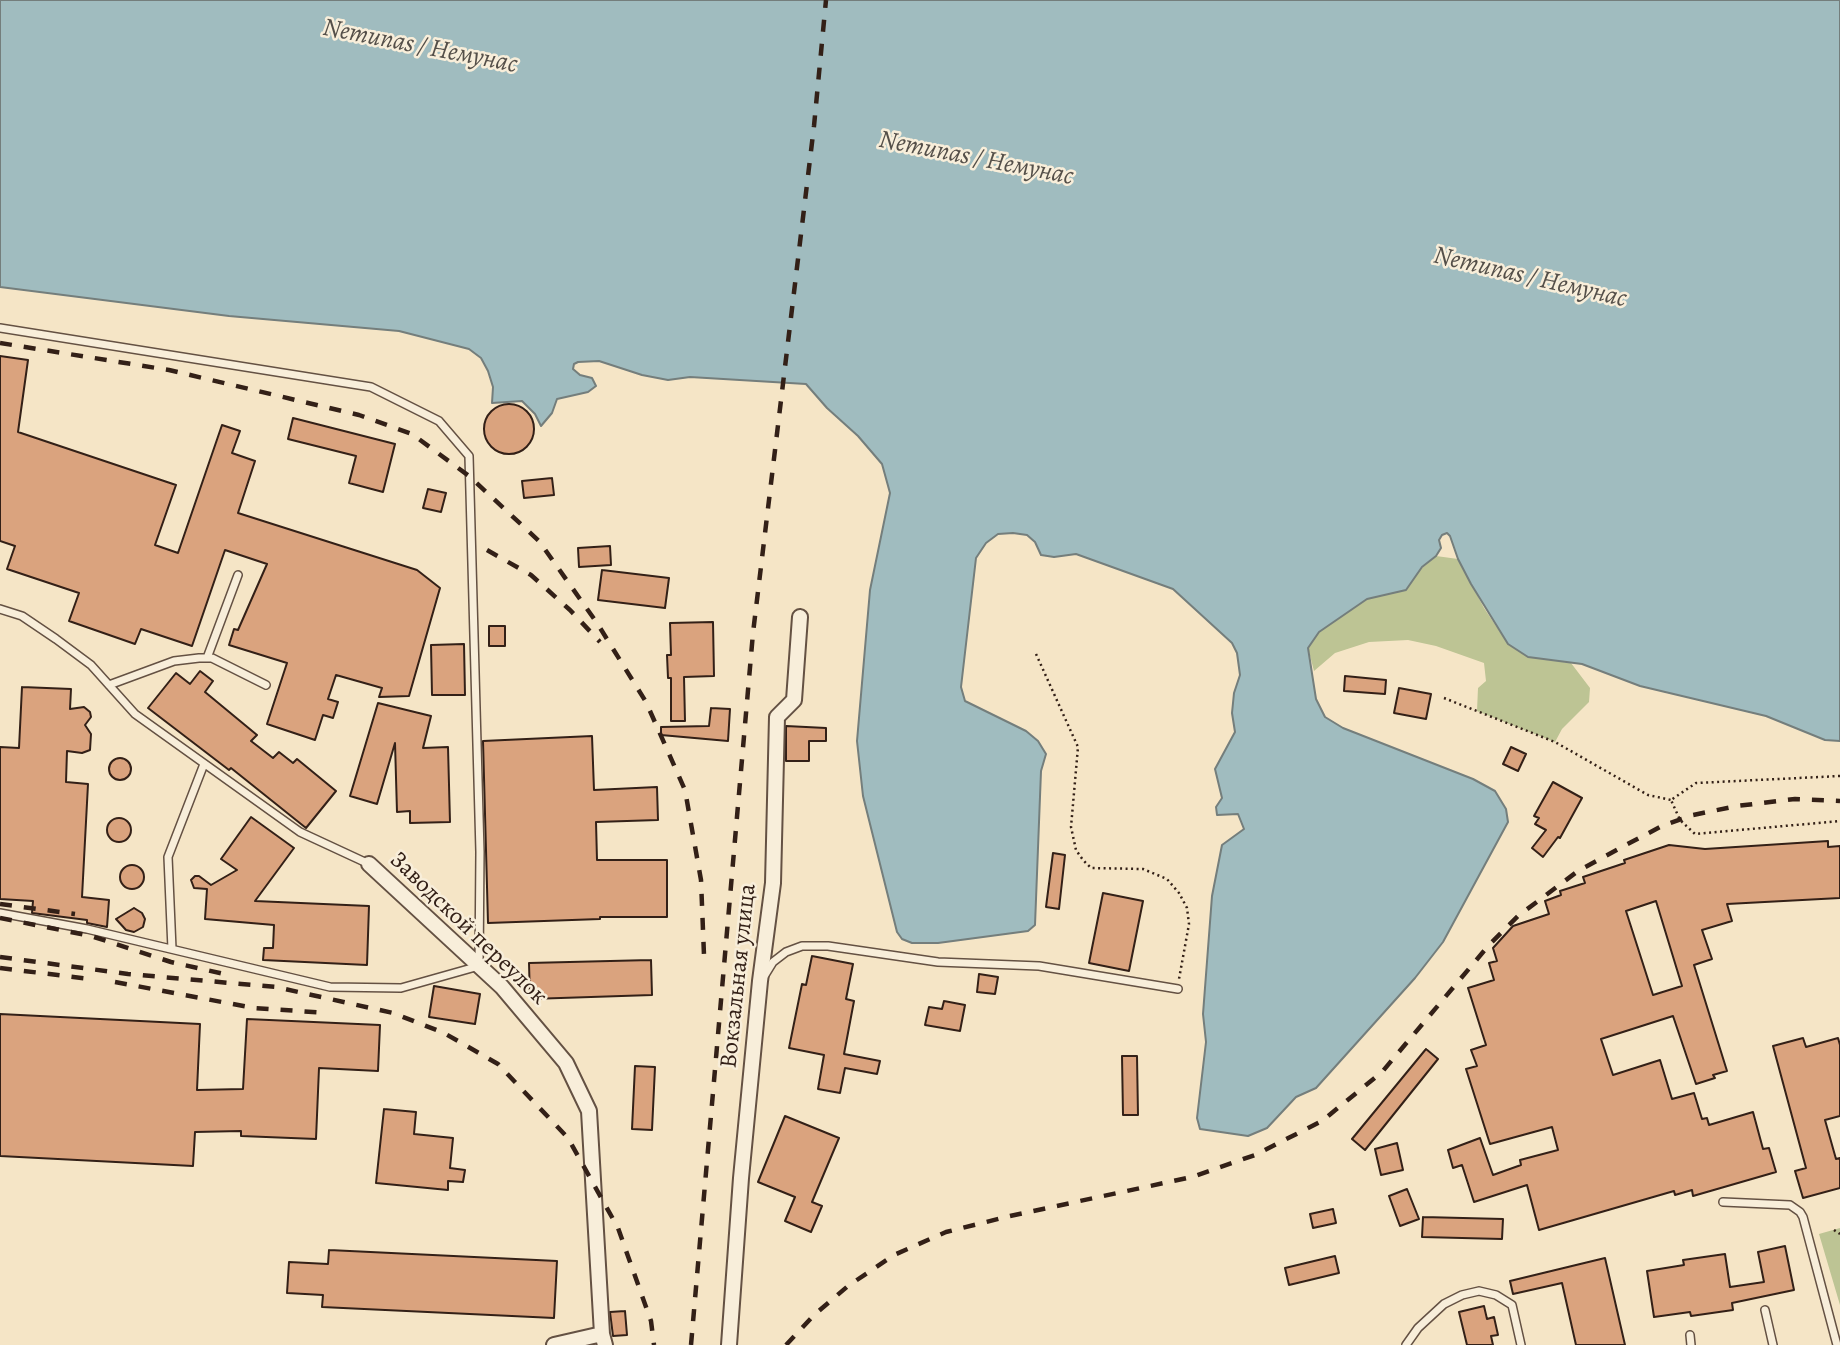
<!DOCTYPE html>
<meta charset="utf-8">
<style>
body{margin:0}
canvas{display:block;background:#f5e5c6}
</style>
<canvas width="1840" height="1345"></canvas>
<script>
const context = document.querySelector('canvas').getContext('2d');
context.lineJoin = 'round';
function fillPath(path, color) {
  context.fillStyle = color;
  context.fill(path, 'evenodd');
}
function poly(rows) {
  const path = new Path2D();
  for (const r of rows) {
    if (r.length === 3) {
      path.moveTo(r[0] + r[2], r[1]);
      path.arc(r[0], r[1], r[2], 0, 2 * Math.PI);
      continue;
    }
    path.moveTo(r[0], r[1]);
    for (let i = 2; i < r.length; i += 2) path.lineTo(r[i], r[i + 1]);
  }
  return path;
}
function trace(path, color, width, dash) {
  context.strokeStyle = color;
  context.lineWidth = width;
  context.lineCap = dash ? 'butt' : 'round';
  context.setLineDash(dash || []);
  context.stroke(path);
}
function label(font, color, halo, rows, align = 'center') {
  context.font = font + ' Alegreya,serif';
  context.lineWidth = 5;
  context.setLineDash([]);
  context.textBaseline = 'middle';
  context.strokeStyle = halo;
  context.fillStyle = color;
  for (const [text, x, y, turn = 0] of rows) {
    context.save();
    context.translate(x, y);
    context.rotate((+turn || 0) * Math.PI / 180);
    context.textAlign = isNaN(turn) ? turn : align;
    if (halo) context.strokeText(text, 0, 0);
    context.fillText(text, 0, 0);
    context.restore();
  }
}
fillPath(poly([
 [1436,556,1458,559,1484,608,1508,644,1528,657,1571,663,1590,688,1589,702,1562,729,1555,742,1477,711,1478,688,1486,681,1484,663,1436,646,1408,640,1369,642,1335,653,1314,671,1308,648,1319,632,1367,599,1406,590,1421,569],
 [1840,1228,1840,1305,1819,1234]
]), '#bdc494');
const water = poly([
 [0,0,1840,0,1840,741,1825,740,1766,716,1640,686,1582,664,1528,657,1508,644,1471,584,1458,559,1450,536,1447,533,1442,535,1439,540,1441,548,1436,556,1422,567,1406,590,1367,599,1319,632,1308,648,1316,699,1325,717,1343,728,1473,779,1495,791,1506,809,1508,822,1443,942,1415,978,1316,1088,1296,1097,1267,1128,1248,1136,1200,1129,1197,1118,1206,1042,1203,1014,1212,896,1222,845,1244,829,1238,814,1217,815,1216,807,1222,798,1215,769,1235,732,1232,713,1234,693,1240,675,1237,653,1232,643,1173,589,1076,554,1054,557,1041,555,1035,542,1027,535,1013,533,998,534,986,543,976,558,961,687,965,701,1026,731,1038,741,1046,754,1041,771,1035,925,1028,931,938,943,912,943,902,939,897,932,863,796,857,741,870,590,890,493,882,464,858,436,827,408,806,384,690,377,668,380,642,375,599,361,578,362,574,364,573,369,580,375,592,378,596,386,588,392,557,399,552,413,541,426,535,414,522,401,492,403,493,387,488,371,481,358,469,349,399,331,229,316,0,287,0,0]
]);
fillPath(water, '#a0bcbf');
trace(water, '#747e7c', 2);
const building = poly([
 [0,356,28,360,18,432,176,485,155,545,178,553,222,425,240,431,232,453,255,461,238,513,417,570,440,588,409,696,379,697,382,688,336,675,328,699,338,702,333,718,323,715,315,740,267,724,287,663,229,645,234,629,238,630,267,564,225,550,192,646,141,629,135,644,69,621,79,593,7,569,15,546,0,541,0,356],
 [509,429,25],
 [293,418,395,444,383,492,349,483,356,456,288,439,293,418],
 [552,478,554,495,524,498,522,481,552,478],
 [428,489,446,493,441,512,423,508,428,489],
 [610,546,611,565,579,567,578,548,610,546],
 [602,570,669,578,665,608,598,600,602,570],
 [713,622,714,676,684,677,685,721,671,721,671,678,668,678,667,655,671,655,670,623,713,622],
 [489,626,505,626,505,646,489,646,489,626],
 [464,644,465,695,432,695,431,645,464,644],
 [200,671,213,681,205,692,257,735,251,741,273,758,279,752,293,763,297,759,336,791,306,828,231,768,229,770,148,708,176,673,190,684,200,671],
 [1345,676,1386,680,1385,694,1344,691,1345,676],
 [22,687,71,689,70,709,84,707,90,712,91,717,85,725,91,734,90,750,82,753,67,751,66,782,88,784,82,897,109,900,107,927,87,923,87,920,32,913,33,901,0,899,0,747,19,748,22,687],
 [1399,688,1431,694,1426,719,1394,713,1399,688],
 [378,703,431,716,423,748,448,747,450,822,410,823,410,811,397,812,395,743,377,804,350,796,378,703],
 [711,708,730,709,728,741,661,735,661,727,709,726,711,708],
 [786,726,826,728,826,741,809,741,809,761,786,761,786,726],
 [592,736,594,790,657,787,658,820,596,822,597,860,667,860,667,917,600,917,600,919,488,923,483,741,592,736],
 [1511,747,1526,754,1518,771,1503,764,1511,747],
 [120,769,11],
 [1553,782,1582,798,1560,838,1558,837,1543,857,1532,848,1546,830,1535,824,1539,818,1534,816,1553,782],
 [251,817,294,848,255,901,369,906,367,965,263,960,264,948,273,948,274,925,205,919,207,889,194,888,191,880,195,876,199,876,211,885,237,870,221,859,251,817],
 [119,830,12],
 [1828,841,1828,847,1840,846,1840,898,1727,904,1732,921,1702,930,1712,959,1694,965,1727,1071,1713,1075,1715,1078,1696,1084,1673,1016,1601,1039,1613,1075,1660,1060,1672,1099,1694,1093,1702,1119,1707,1118,1709,1125,1753,1112,1763,1149,1769,1148,1776,1172,1693,1196,1692,1190,1675,1195,1674,1191,1539,1230,1527,1185,1474,1202,1462,1165,1453,1168,1448,1150,1480,1138,1493,1175,1521,1165,1520,1160,1558,1150,1552,1127,1490,1144,1466,1069,1477,1066,1471,1050,1486,1045,1468,988,1494,980,1489,963,1497,961,1493,948,1513,926,1549,914,1545,901,1561,895,1560,891,1585,883,1583,877,1625,863,1624,860,1669,845,1705,849,1828,841],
 [1656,901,1682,986,1653,995,1626,911,1656,901],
 [1053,853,1065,855,1059,909,1046,907,1053,853],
 [132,877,12],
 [1103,893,1143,901,1129,971,1089,963,1103,893],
 [134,908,142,913,145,919,143,927,134,932,126,930,116,919,134,908],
 [812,956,853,964,846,999,854,1001,844,1054,880,1061,877,1074,845,1068,840,1093,818,1089,824,1055,789,1048,802,984,806,985,812,956],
 [651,960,652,995,530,999,529,963,651,960],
 [979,974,998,977,995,994,977,992,979,974],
 [434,986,480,994,475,1024,429,1017,434,986],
 [944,1001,965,1005,960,1031,925,1025,929,1007,942,1009,944,1001],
 [0,1014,200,1024,197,1090,243,1089,247,1019,380,1025,378,1071,319,1068,316,1139,241,1136,241,1131,195,1132,193,1166,0,1156,0,1014],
 [1803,1038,1806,1047,1838,1038,1840,1045,1840,1116,1825,1120,1836,1159,1840,1158,1840,1188,1803,1198,1795,1171,1806,1168,1773,1046,1803,1038],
 [1426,1049,1438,1059,1365,1150,1352,1139,1426,1049],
 [1122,1056,1137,1056,1138,1115,1123,1115,1122,1056],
 [635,1066,655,1067,652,1130,632,1129,635,1066],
 [384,1109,416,1112,414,1134,453,1138,450,1168,465,1170,463,1182,448,1181,448,1190,376,1183,384,1109],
 [785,1116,839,1138,812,1202,822,1206,811,1232,785,1221,795,1197,758,1182,785,1116],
 [1397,1143,1403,1170,1381,1175,1375,1149,1397,1143],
 [1407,1189,1419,1219,1400,1226,1389,1196,1407,1189],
 [1333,1209,1336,1223,1313,1228,1310,1214,1333,1209],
 [1423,1217,1503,1219,1502,1239,1422,1237,1423,1217],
 [1785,1246,1794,1290,1732,1303,1733,1310,1691,1316,1690,1312,1654,1317,1647,1271,1684,1265,1683,1260,1725,1254,1730,1287,1764,1282,1758,1252,1785,1246],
 [329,1250,557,1261,554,1318,322,1307,323,1295,287,1293,289,1262,328,1264,329,1250],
 [1335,1256,1339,1273,1289,1285,1285,1268,1335,1256],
 [1605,1258,1625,1345,1576,1345,1562,1283,1513,1294,1510,1281,1605,1258],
 [1484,1306,1487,1319,1494,1317,1498,1335,1491,1336,1493,1345,1467,1345,1459,1312,1484,1306],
 [625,1311,627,1335,613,1336,610,1312,625,1311]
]);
fillPath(building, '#daa37e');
trace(building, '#332017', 2);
const service = poly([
 [0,328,371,387,439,421,469,456,480,852,479,966,401,988,330,987,87,929,0,913],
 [0,609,22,616,56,639,91,665,135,714,300,832,369,864],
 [207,658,238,575],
 [109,685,174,661,199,658,212,658,266,685],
 [172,949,168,857,204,764],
 [765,975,773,962,786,952,802,946,828,946,938,962,1039,966,1178,989],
 [1723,1202,1790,1205,1800,1212,1803,1217,1837,1345],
 [1765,1310,1773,1345],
 [1690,1335,1691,1345],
 [1406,1345,1418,1328,1444,1304,1462,1295,1479,1291,1496,1295,1512,1305,1521,1345]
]);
const minor = poly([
 [369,864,502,987,566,1063,589,1111,602,1334,605,1345],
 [554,1345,602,1334],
 [729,1345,741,1178,760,981,773,883,777,717,794,700,800,617]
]);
trace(service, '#645143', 10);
trace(minor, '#645143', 18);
trace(poly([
 [1036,654,1078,747,1071,827,1076,850,1083,860,1091,868,1143,869,1167,879,1179,893,1187,908,1189,924,1179,979],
 [1444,698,1555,742,1648,795,1671,800],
 [1840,776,1696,783,1671,800,1680,820,1695,834,1840,821],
 [1834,1230,1840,1234]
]), '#332017', 2.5, [2, 3.5]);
trace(service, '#f8eeda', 7);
trace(minor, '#f8eeda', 14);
trace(poly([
 [0,343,169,370,359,415,412,434,469,476,539,541,597,623,646,702,685,790,701,880,704,955],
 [487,550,531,575,570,610,600,642],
 [0,904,75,914],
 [0,918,91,936,171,962,224,974],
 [0,957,128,974,276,987,393,1013,444,1033,498,1064,568,1138,618,1228,651,1321,654,1345],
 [0,968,90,979],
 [115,982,254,1008,328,1013],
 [691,1345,753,633,814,126,826,0],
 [786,1345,814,1315,848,1286,894,1255,946,1232,1010,1216,1192,1177,1255,1155,1322,1121,1382,1072,1489,945,1518,916,1578,871,1624,846,1662,826,1693,815,1737,806,1795,799,1840,801]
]), '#332017', 4.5, [12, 12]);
label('24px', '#332017', '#f8eeda', [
 ["Заводской переулок",468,929,44],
 ["Вокзальная улица",739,976,-84]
]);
label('italic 26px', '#544f49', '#f8eeda', [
 ["Nemunas / Немунас",420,47,11],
 ["Nemunas / Немунас",976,159,11],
 ["Nemunas / Немунас",1530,278,13]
]);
</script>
